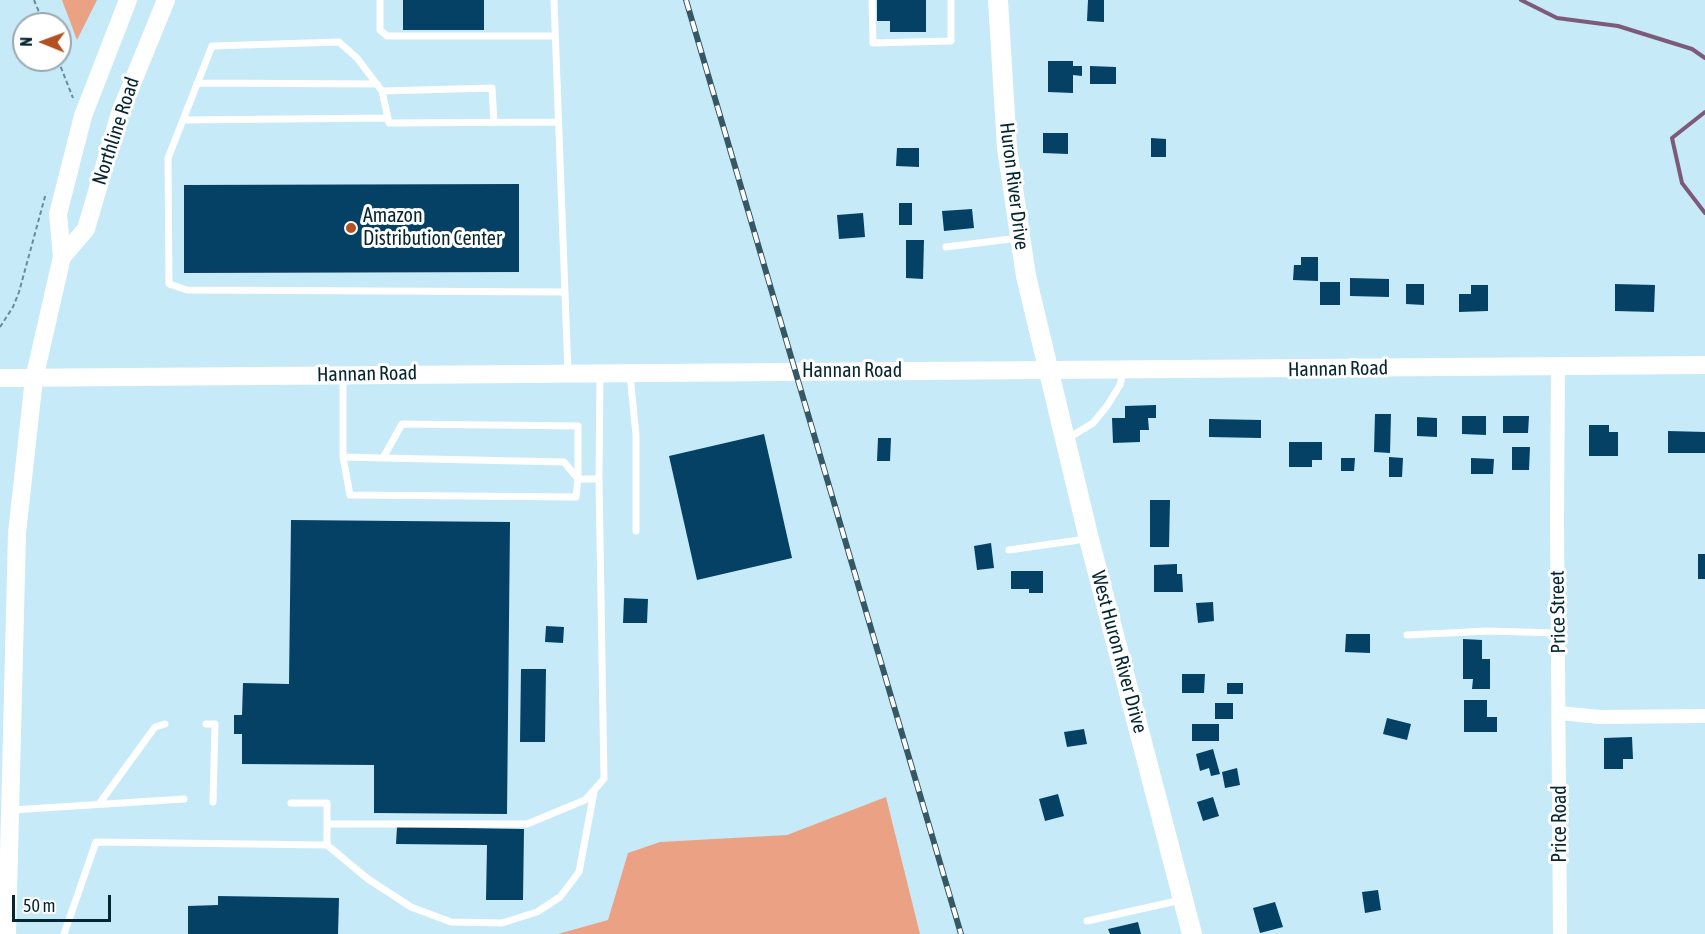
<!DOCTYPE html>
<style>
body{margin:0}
#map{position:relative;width:1705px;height:934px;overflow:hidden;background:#c6eaf8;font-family:"Asap Condensed",sans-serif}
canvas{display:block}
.north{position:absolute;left:12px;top:12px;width:60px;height:60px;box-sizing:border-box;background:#fff;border:2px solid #9ba8ad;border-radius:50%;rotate:271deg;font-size:16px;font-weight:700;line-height:24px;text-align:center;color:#052631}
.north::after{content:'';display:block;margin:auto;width:21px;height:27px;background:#b55020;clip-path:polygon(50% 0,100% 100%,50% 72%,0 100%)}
.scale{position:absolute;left:12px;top:895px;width:99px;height:27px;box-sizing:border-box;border:3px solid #052631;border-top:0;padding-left:8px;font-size:18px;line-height:21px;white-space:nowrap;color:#052631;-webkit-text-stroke:4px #fff;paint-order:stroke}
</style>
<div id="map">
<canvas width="1705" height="934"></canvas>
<div class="north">N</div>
<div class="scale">50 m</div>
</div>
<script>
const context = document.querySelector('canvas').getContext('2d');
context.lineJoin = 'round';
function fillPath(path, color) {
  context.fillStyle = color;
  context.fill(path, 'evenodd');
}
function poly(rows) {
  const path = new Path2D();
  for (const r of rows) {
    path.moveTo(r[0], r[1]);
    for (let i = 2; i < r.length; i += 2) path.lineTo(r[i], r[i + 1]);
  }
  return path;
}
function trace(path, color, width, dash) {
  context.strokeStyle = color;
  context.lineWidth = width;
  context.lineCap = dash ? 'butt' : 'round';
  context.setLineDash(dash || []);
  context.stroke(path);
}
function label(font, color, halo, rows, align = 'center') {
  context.font = font + ' "Asap Condensed",sans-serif';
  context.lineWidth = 6;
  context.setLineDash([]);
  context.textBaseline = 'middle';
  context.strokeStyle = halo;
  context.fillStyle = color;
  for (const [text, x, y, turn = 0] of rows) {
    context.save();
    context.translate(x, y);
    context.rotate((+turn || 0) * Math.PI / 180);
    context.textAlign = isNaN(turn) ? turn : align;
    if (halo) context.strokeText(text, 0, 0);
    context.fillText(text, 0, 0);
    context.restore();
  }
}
fillPath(poly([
 [62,0,97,0,77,40],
 [886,797,920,934,558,934,608,920,628,853,660,842,787,835]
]), '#eba284');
trace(poly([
 [1521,0,1557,18,1618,26,1692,49,1705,58],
 [1705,112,1672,138,1682,183,1705,213]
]), '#7e5a7a', 4);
fillPath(poly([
 [403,0,484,0,484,30,403,30],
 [877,0,926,0,926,32,890,32,890,21,877,21],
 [1088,0,1104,0,1104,22,1087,21],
 [1048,61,1073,61,1073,66,1082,66,1082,76,1073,75,1073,93,1048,92],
 [1090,66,1116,67,1116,84,1090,84],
 [1043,133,1068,133,1068,154,1043,153],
 [1151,138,1166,139,1166,157,1151,157],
 [897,148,919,148,919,167,896,166],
 [519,184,519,272,184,273,184,185],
 [899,203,912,203,912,225,899,225],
 [972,209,974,228,944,231,942,211],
 [863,213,865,237,839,239,837,215],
 [906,240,924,240,923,279,906,278],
 [1301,257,1318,257,1318,281,1293,280,1294,265,1301,265],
 [1350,278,1389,279,1389,297,1350,296],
 [1320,282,1340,282,1340,305,1320,305],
 [1406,284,1424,284,1424,305,1406,304],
 [1615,284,1655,285,1654,312,1615,311],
 [1471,285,1488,285,1488,311,1459,312,1459,294,1471,294],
 [1156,405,1156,418,1148,418,1149,430,1140,430,1140,442,1113,443,1112,418,1125,418,1125,406],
 [1375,414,1391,414,1390,453,1374,452],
 [1462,416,1486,416,1486,435,1462,434],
 [1503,416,1529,416,1528,433,1503,433],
 [1417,417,1437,418,1437,437,1417,436],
 [1209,419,1261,420,1261,438,1209,437],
 [1589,425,1609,425,1609,432,1618,432,1618,456,1589,456],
 [1668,431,1705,432,1705,453,1668,453],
 [764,434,792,558,697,580,669,456],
 [878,438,891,438,890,461,877,461],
 [1289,442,1322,442,1322,460,1312,460,1312,467,1289,467],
 [1512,447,1530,447,1529,470,1512,470],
 [1389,457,1403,458,1402,477,1389,477],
 [1341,458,1355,458,1354,471,1341,471],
 [1471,458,1494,459,1493,474,1471,474],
 [1150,500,1170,500,1169,547,1150,547],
 [291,520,510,522,507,814,374,813,374,765,242,764,242,734,234,734,234,715,242,715,243,683,289,684],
 [991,543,994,568,977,570,974,546],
 [1698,554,1705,554,1705,579,1698,579],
 [1177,564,1177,574,1182,574,1183,592,1154,592,1154,565],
 [1011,571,1043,571,1043,593,1029,593,1029,589,1011,589],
 [624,598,648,599,647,623,623,623],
 [1213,602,1214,621,1198,623,1196,603],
 [546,626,564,627,563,643,545,642],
 [1346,634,1370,634,1370,653,1345,652],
 [1463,639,1482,640,1482,659,1490,659,1490,689,1472,689,1473,679,1463,679],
 [521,669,546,669,545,742,520,742],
 [1182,674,1205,674,1204,693,1182,693],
 [1227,683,1243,683,1243,694,1227,694],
 [1464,700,1487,700,1487,717,1497,717,1497,732,1464,732],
 [1215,703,1233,703,1233,719,1215,719],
 [1387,718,1411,724,1407,740,1383,734],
 [1192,724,1219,724,1219,741,1192,741],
 [1084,729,1087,744,1067,747,1064,732],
 [1632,737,1633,759,1623,759,1623,769,1604,769,1604,738],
 [1213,749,1220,774,1211,776,1209,768,1200,771,1196,754],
 [1237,768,1240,785,1225,788,1222,772],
 [1058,794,1064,816,1045,821,1039,799],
 [1213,797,1219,816,1203,821,1197,802],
 [397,827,524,829,523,900,486,900,487,845,396,844],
 [1378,890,1381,910,1365,913,1362,892],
 [218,896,339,898,338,934,188,934,188,906,218,905],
 [1275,902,1283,927,1260,933,1253,908],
 [1138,922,1141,934,1110,934,1108,929]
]), '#044165');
trace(poly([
 [34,0,44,24],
 [58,60,73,98],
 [0,327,13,307,19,292,46,193]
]), '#698c98', 2, [4.5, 3]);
trace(poly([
 [380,0,380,30,387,36,554,36],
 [554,0,568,373],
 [872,0,873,43,951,41,951,0],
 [197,83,377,84],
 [382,91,492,88,494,122],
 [183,120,388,118],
 [557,122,389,123,382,91,357,58,339,42,212,46,168,158,169,284,187,290,565,292],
 [946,247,1019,238],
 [630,375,636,435,636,531],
 [1067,439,1093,423,1107,406,1120,385,1123,372],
 [343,457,383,458,402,424,578,426,578,479,576,497,350,495,343,457,343,377],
 [383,458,564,462,578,479],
 [578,479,599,479],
 [1009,550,1086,539],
 [1407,635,1488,631,1558,633],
 [206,724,215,724,213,802],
 [99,804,155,727,165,724],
 [12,810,184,799],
 [327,824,527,824,585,800,604,779,599,479,600,374],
 [327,845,368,879,411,907,451,922,502,923,537,912,560,897,579,872,594,792],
 [1087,921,1181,900],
 [64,934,96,842,327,845,327,803,291,803]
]), '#fff', 7);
trace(poly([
 [1558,366,1557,520,1560,934],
 [1560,713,1600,717,1705,716]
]), '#fff', 14);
trace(poly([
 [62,257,86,229,120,113,166,0],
 [0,378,1705,365],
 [7,934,17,533,34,379,62,257,58,214,83,116,128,0]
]), '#fff', 18);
trace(poly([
 [998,0,1007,148,1026,276,1089,539,1192,934]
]), '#fff', 20);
const rail = poly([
 [686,0,961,934]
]);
trace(rail, '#365864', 6);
trace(rail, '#fff', 4, [11]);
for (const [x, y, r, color] of [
 [351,228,6,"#b55020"]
]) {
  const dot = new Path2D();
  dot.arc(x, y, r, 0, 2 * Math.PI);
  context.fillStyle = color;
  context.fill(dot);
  trace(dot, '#fff', 2);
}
label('20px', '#052631', '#fff', [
 ["Northline Road",116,131,-72],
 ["Huron River Drive",1014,186,83],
 ["Hannan Road",1338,369,-1],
 ["Hannan Road",852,371],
 ["Hannan Road",367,374,-1],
 ["Price Street",1558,612,-91],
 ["West Huron River Drive",1119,652,75],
 ["Price Road",1560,824,-90]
]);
label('20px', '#052631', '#fff', [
 ["Amazon",363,216],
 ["Distribution Center",363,239]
], 'left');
</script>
